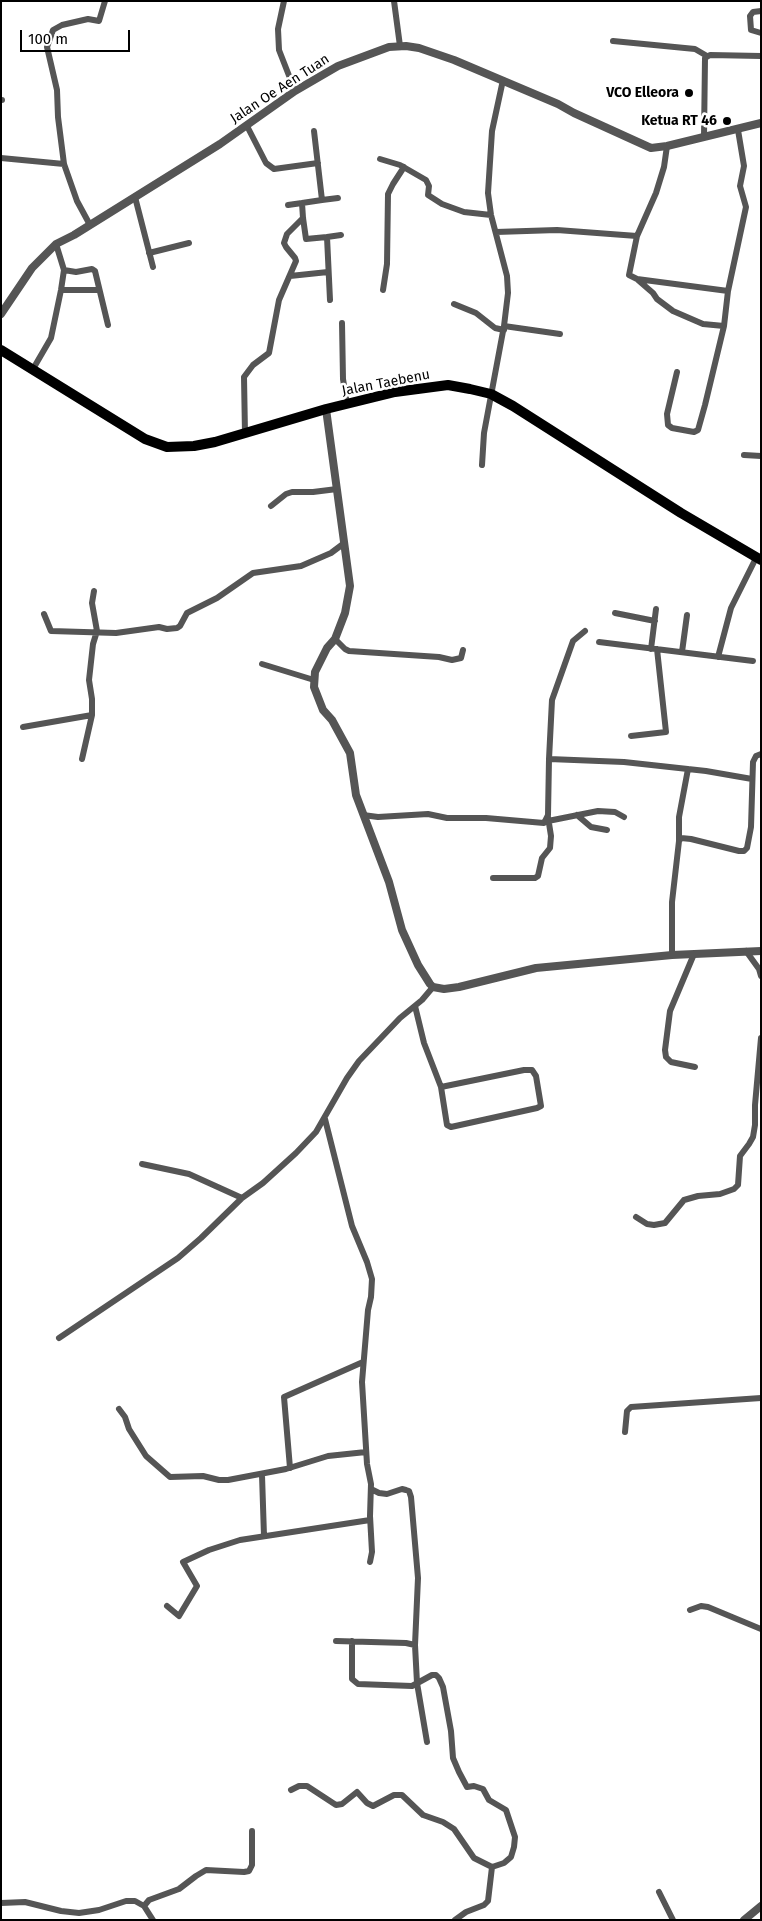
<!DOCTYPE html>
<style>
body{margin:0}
#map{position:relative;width:762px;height:1921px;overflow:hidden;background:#fff;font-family:"Fira Sans",sans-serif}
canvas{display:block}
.frame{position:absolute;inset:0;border:2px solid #000;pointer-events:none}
.scale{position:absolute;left:20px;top:30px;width:110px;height:22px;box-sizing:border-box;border:2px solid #000;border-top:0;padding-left:6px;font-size:15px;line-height:18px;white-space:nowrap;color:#000;-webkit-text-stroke:4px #fff;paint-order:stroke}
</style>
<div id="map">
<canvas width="762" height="1921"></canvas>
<div class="frame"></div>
<div class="scale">100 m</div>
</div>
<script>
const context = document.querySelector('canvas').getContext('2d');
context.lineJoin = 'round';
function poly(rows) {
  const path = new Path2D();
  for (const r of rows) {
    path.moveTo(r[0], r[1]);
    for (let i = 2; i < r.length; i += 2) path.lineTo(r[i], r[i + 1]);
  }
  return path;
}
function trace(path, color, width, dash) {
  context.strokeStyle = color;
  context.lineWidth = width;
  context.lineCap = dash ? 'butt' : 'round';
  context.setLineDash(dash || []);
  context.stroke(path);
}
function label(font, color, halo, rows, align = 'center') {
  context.font = font + ' "Fira Sans",sans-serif';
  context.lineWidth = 5;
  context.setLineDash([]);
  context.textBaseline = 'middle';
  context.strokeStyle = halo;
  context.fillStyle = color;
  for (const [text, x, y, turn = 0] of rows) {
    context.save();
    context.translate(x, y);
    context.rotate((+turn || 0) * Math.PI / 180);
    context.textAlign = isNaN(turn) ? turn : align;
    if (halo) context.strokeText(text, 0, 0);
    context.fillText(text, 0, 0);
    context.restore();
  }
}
trace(poly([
 [284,1,278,29,279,50,295,91],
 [394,1,400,46],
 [761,11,753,12,750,16,751,30,761,33],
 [613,41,695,49,707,56],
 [1,100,2,100],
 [247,126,266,163,274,169,318,163],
 [314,131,322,200,302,203,303,218,306,239,327,237,330,300],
 [704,137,705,58,710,55,761,56],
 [667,146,664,167,656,193,637,236,629,275,637,279,728,291,724,326,705,405,698,430,694,432,672,428,668,425,667,414,677,372],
 [1,158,64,164],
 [380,159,400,165,426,180,429,186,428,195,442,204,464,212,491,215],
 [135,197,153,267],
 [322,200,338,198],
 [288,205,302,203],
 [90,225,77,201,64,164,58,117,57,90,47,47,53,30,62,25,88,19,99,21,105,1],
 [496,232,557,230,637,236],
 [327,237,341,235],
 [56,244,64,270,76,272,92,269,95,271,108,325],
 [149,253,189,243],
 [290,276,328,272],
 [638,280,653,293,657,299,673,311,703,324,724,326],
 [61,290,99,290],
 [383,290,387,264,388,194,393,184,404,167],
 [728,291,746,207,740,186,744,166,738,130],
 [454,304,476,313,495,328,504,330],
 [342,323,343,379,347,404],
 [504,326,560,334],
 [33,369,51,338,61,290,64,270],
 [245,434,244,377,253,365,269,353,279,300,296,261,295,258,286,247,284,243,287,234,303,218],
 [744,455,761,456],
 [482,465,484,433,504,326,508,293,507,276,491,215,488,193,492,131,503,80],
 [271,506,286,494,292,492,313,492,337,489],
 [615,613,655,621],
 [44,614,51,631,116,633,159,627,167,629,177,628,180,626,187,613,217,598,253,573,301,566,331,553,343,544],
 [335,639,345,649,349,651,439,657,452,660,461,658,463,650],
 [599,642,753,661],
 [651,649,656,609],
 [682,652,687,615],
 [718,657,731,608,756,558],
 [262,664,314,680],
 [23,727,92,715],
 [631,736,666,732,657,649],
 [82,759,92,715,92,699,89,680,93,644,97,631,92,603,94,591],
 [549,759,624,762,706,771,752,779],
 [363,815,378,817,428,814,447,818,486,818,544,823,548,815,549,759,552,700,573,641,585,631],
 [577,815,591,827,607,830],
 [548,821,598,811,615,812,624,817],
 [679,841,679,817,688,769],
 [493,878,535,878,538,876,542,858,550,848,551,836,548,817],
 [746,951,759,969,761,976],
 [694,954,670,1011,665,1050,666,1057,671,1062,695,1067],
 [672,955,672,902,679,841,681,838,691,839,739,851,744,851,747,848,751,827,753,762,756,756,761,754],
 [415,1006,424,1043,441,1087,447,1125,451,1127,537,1108,541,1106,536,1076,532,1070,524,1070,441,1087],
 [325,1119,352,1226,367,1262,372,1279,371,1297,368,1310,362,1382,367,1464,371,1484,370,1516,372,1552,370,1562],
 [142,1164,189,1174,242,1198],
 [636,1217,647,1224,654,1225,665,1223,684,1200,698,1196,720,1194,734,1189,738,1185,740,1156,749,1144,753,1137,755,1125,755,1105,761,1038],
 [59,1338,178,1258,201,1238,242,1198,263,1183,296,1153,316,1132,347,1078,359,1061,400,1018,422,1000,433,987],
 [119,1409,125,1417,129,1429,146,1456,170,1477,203,1476,219,1480,228,1480,286,1469,328,1456,366,1452],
 [625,1432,627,1411,631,1407,761,1398],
 [290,1468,284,1397,363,1362],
 [262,1475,264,1536],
 [371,1489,379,1493,387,1494,402,1489,406,1490,409,1491,411,1497,418,1578,415,1645],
 [167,1606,179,1616,197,1586,183,1562,209,1550,240,1540,370,1520],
 [690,1610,701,1606,708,1607,761,1629],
 [336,1641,406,1643,415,1645,417,1683,427,1742],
 [291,1790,299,1786,307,1786,336,1805,342,1804,357,1792,367,1803,373,1806,394,1795,402,1795,423,1815,443,1822,454,1829,474,1858,492,1867,504,1863,511,1857,514,1847,515,1837,506,1810,489,1800,483,1789,474,1786,467,1787,459,1772,453,1758,451,1731,443,1687,439,1678,436,1675,432,1675,412,1686,358,1684,352,1679,352,1641],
 [659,1892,673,1920],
 [1,1903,25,1902,61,1911,79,1913,99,1910,126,1901,135,1901,144,1906,153,1920],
 [144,1906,149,1900,179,1889,196,1876,206,1870,244,1872,249,1871,252,1865,252,1831],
 [455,1920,466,1912,484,1905,488,1901,492,1867]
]), '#555', 6);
trace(poly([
 [1,314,32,268,56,244,74,235,220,144,295,91,338,66,389,47,406,46,419,48,454,60,558,104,574,113,651,148,667,146,761,123],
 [326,409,350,586,345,613,335,639,327,648,315,672,314,687,323,710,332,720,350,753,356,795,389,882,402,930,418,965,430,984,433,987,444,989,459,987,536,968,672,955,761,951],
 [744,1920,761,1906]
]), '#555', 8);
trace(poly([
 [1,350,145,439,167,447,194,446,215,442,326,409,395,392,448,385,470,389,491,394,513,406,681,513,761,560]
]), '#000', 10);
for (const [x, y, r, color] of [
 [689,93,5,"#000"],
 [727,121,5,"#000"]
]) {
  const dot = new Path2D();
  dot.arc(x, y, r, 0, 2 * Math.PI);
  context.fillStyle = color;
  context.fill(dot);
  trace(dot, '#fff', 2);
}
label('14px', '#000', '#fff', [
 ["Jalan Oe Aen Tuan",280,89,-33],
 ["Jalan Taebenu",386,383,-11]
]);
label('bold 14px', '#000', '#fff', [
 ["VCO Elleora",679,93],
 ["Ketua RT 46",717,121]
], 'right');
</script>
